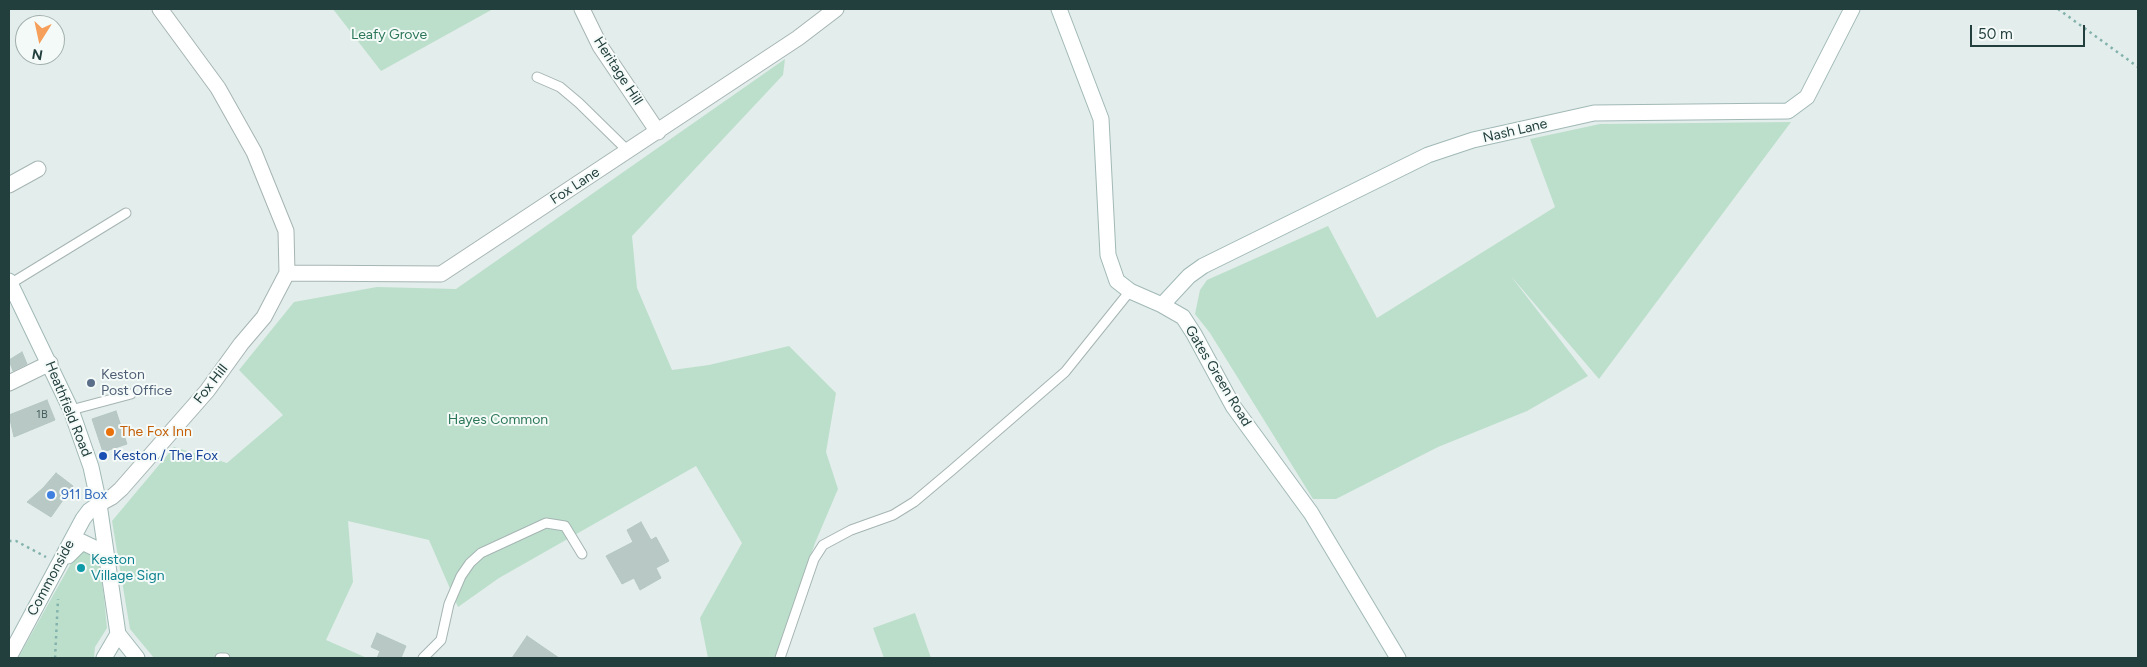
<!DOCTYPE html>
<style>
body{margin:0}
#map{position:relative;width:2147px;height:667px;overflow:hidden;background:#e3edeb;font-family:Figtree,sans-serif}
canvas{display:block}
.frame{position:absolute;inset:0;border:10px solid #223f3d;pointer-events:none}
.north{position:absolute;left:15px;top:15px;width:50px;height:50px;box-sizing:border-box;background:#f4faf8;border:1px solid #a0afad;border-radius:50%;rotate:190deg;font-size:14px;font-weight:700;line-height:20px;text-align:center;color:#223f3d}
.north::after{content:'';display:block;margin:auto;width:18px;height:22px;background:#f59f5a;clip-path:polygon(50% 0,100% 100%,50% 72%,0 100%)}
.scale{position:absolute;left:1970px;top:25px;width:115px;height:22px;box-sizing:border-box;border:2px solid #223f3d;border-top:0;padding-left:6px;font-size:15px;line-height:18px;white-space:nowrap;color:#223f3d;-webkit-text-stroke:4px #f4faf8;paint-order:stroke}
</style>
<div id="map">
<canvas width="2147" height="667"></canvas>
<div class="frame"></div>
<div class="north">N</div>
<div class="scale">50 m</div>
</div>
<script>
const context = document.querySelector('canvas').getContext('2d');
context.lineJoin = 'round';
function fillPath(path, color) {
  context.fillStyle = color;
  context.fill(path, 'evenodd');
}
function poly(rows) {
  const path = new Path2D();
  for (const r of rows) {
    path.moveTo(r[0], r[1]);
    for (let i = 2; i < r.length; i += 2) path.lineTo(r[i], r[i + 1]);
  }
  return path;
}
function trace(path, color, width, dash) {
  context.strokeStyle = color;
  context.lineWidth = width;
  context.lineCap = dash ? 'butt' : 'round';
  context.setLineDash(dash || []);
  context.stroke(path);
}
function label(font, color, halo, rows, align = 'center') {
  context.font = font + ' Figtree,sans-serif';
  context.lineWidth = 4;
  context.setLineDash([]);
  context.textBaseline = 'middle';
  context.strokeStyle = halo;
  context.fillStyle = color;
  for (const [text, x, y, turn = 0] of rows) {
    context.save();
    context.translate(x, y);
    context.rotate((+turn || 0) * Math.PI / 180);
    context.textAlign = isNaN(turn) ? turn : align;
    if (halo) context.strokeText(text, 0, 0);
    context.fillText(text, 0, 0);
    context.restore();
  }
}
fillPath(poly([
 [333,9,493,9,381,71],
 [785,59,783,75,632,236,637,288,672,370,709,365,789,346,836,393,826,452,838,489,815,543,775,658,708,658,700,618,742,543,696,466,499,578,458,607,429,540,348,521,353,582,326,640,367,658,154,658,130,629,112,521,174,447,227,463,283,415,239,370,294,302,377,287,456,289],
 [1791,122,1599,379,1510,275,1588,376,1527,411,1438,447,1336,499,1313,499,1210,333,1195,314,1200,290,1207,280,1328,226,1377,318,1555,207,1530,139,1600,124],
 [79,549,88,549,98,557,104,597,107,628,95,647,94,658,18,658],
 [915,613,931,658,884,658,873,628]
]), '#bcdfcc');
const building = poly([
 [22,352,27,364,13,371,9,360,22,352],
 [47,400,55,420,14,437,9,415,47,400],
 [116,411,127,444,103,452,92,419,116,411],
 [56,473,73,486,51,517,27,502,43,488,56,473],
 [641,522,651,540,656,537,669,561,656,568,661,578,640,590,634,578,622,584,606,556,633,542,627,530,641,522],
 [377,633,406,646,401,658,377,658,380,651,371,647,377,633],
 [527,636,559,658,512,658,527,636]
]);
fillPath(building, '#b8c8c5');
trace(building, '#b5c7c3', 1);
const lane = poly([
 [537,77,560,87,579,103,628,151],
 [10,284,126,213],
 [71,410,131,394],
 [220,658,225,658],
 [423,658,441,640,449,604,461,576,470,563,481,553,546,523,565,526,582,554],
 [780,658,814,559,823,545,851,530,893,515,914,502,952,470,1065,372,1130,291]
]);
const street = poly([
 [582,9,600,46,658,132],
 [9,185,38,169],
 [287,273,441,274,798,38,836,9],
 [9,383,50,363],
 [99,504,112,497,121,489,207,391,241,344,264,317,287,273,286,231,254,152,218,88,160,9]
]);
const secondary = poly([
 [1059,9,1101,119,1108,255,1117,281,1130,291,1162,305,1183,317,1194,334,1233,406,1311,513,1398,658],
 [9,281,71,410,91,467,99,504,118,634],
 [1162,305,1189,276,1203,266,1428,155,1473,140,1594,113,1788,111,1807,97,1852,9],
 [68,556,82,542,105,553],
 [118,634,137,658],
 [9,657,83,519,89,511,99,504],
 [104,658,118,634]
]);
trace(lane, '#a5b5b3', 11);
trace(street, '#a5b5b3', 17);
trace(secondary, '#a1b9b6', 17);
trace(poly([
 [2058,9,2138,67],
 [9,541,16,541,46,557],
 [55,658,58,599]
]), '#83b2ac', 2.5, [2.5, 4]);
trace(lane, '#fff', 9);
trace(street, '#fff', 15);
trace(secondary, '#fff', 15);
for (const [x, y, r, color] of [
 [91,383,5,"#5c6f8a"],
 [110,432,5,"#e8710a"],
 [103,456,5,"#1a4fb4"],
 [51,495,5,"#3f7fe0"],
 [81,568,5,"#0f9aa8"]
]) {
  const dot = new Path2D();
  dot.arc(x, y, r, 0, 2 * Math.PI);
  context.fillStyle = color;
  context.fill(dot);
  trace(dot, '#f4faf8', 2);
}
label('11px', '#48615f', null, [
 ["1B",42,415]
]);
label('14px', '#2b7758', '#f4faf8', [
 ["Leafy Grove",389,35],
 ["Hayes Common",498,420]
]);
label('14px', '#223f3d', '#f4faf8', [
 ["Heritage Hill",618,71,57],
 ["Nash Lane",1515,131,-13],
 ["Fox Lane",575,186,-33],
 ["Gates Green Road",1218,376,59],
 ["Fox Hill",211,384,-52],
 ["Heathfield Road",68,409,68],
 ["Commonside",51,578,-62]
]);
label('14px', '#4e5e75', '#f4faf8', [
 ["Keston",101,375],
 ["Post Office",101,391]
], 'left');
label('14px', '#c56008', '#f4faf8', [
 ["The Fox Inn",120,432]
], 'left');
label('14px', '#164399', '#f4faf8', [
 ["Keston / The Fox",113,456]
], 'left');
label('14px', '#366cbe', '#f4faf8', [
 ["911 Box",61,495]
], 'left');
label('14px', '#0d838f', '#f4faf8', [
 ["Keston",91,560],
 ["Village Sign",91,576]
], 'left');
</script>
